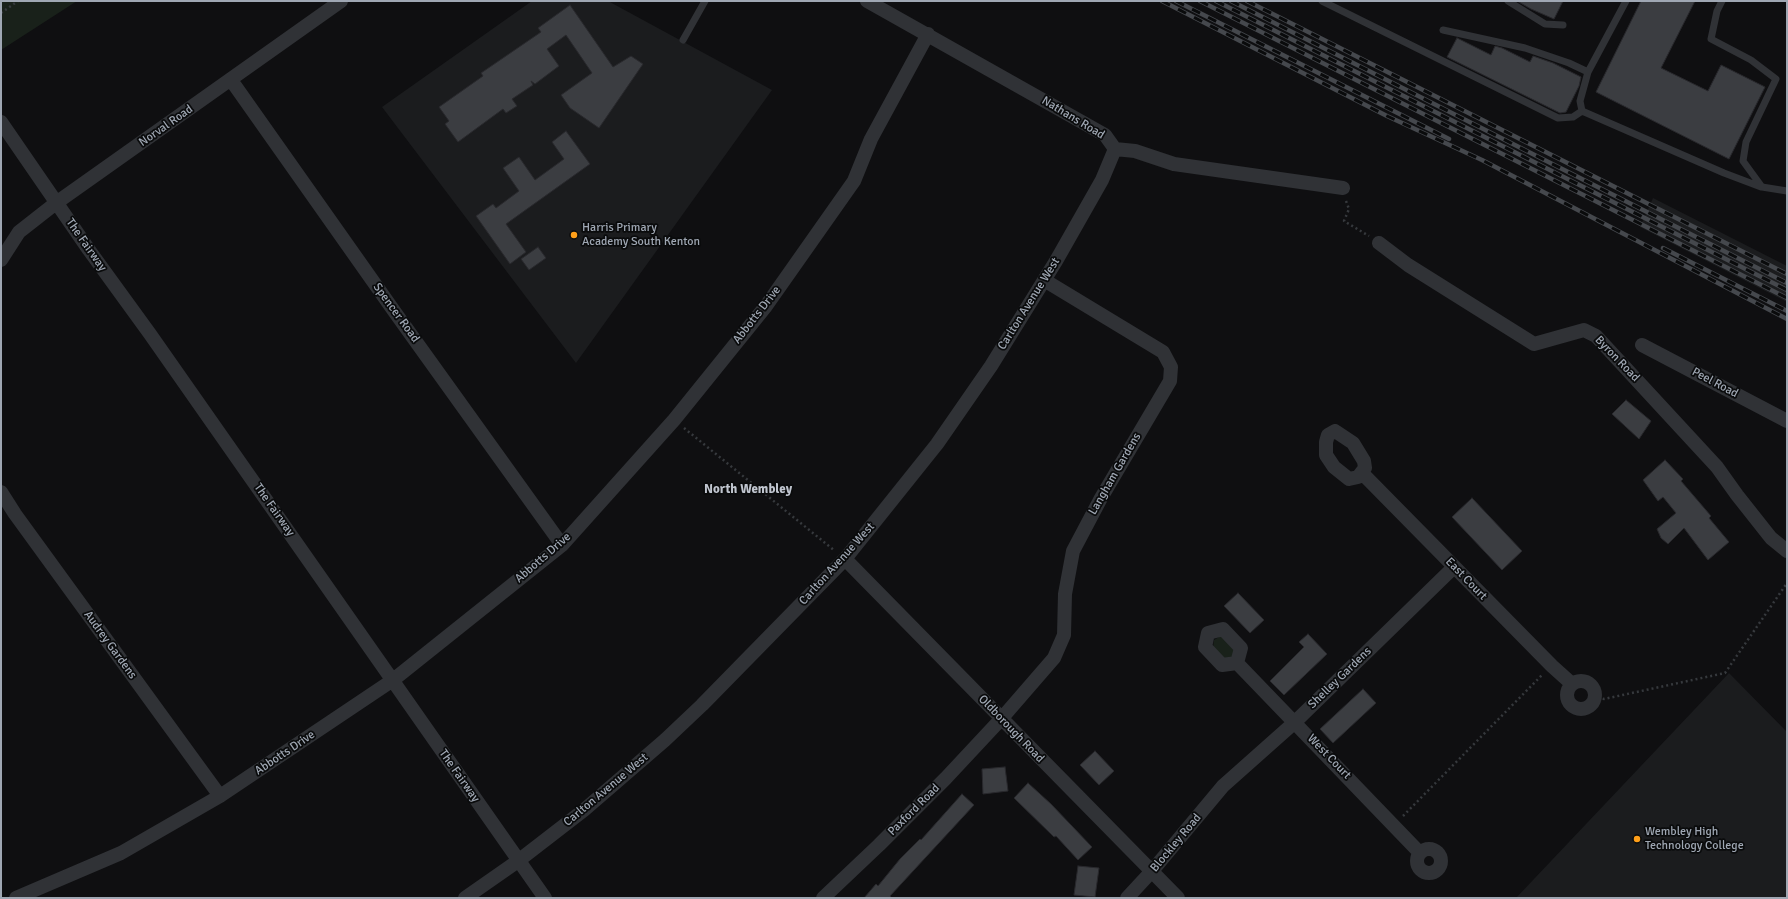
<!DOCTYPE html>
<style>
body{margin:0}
#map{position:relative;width:1788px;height:899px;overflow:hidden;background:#0f0f11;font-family:Signika,sans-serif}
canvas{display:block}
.frame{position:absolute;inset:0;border:2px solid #9fa7b3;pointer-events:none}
</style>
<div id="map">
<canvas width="1788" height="899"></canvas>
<div class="frame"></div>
</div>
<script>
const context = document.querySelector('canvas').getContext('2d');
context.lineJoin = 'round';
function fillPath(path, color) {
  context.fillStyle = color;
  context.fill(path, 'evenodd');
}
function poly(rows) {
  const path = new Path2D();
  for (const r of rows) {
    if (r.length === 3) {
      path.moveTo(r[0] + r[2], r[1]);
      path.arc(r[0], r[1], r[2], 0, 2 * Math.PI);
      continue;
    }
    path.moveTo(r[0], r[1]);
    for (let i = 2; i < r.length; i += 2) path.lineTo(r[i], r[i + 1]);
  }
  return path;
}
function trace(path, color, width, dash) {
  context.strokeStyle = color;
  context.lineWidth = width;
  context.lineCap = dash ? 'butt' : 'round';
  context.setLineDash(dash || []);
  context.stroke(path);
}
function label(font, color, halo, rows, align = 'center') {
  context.font = font + ' Signika,sans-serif';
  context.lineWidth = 3.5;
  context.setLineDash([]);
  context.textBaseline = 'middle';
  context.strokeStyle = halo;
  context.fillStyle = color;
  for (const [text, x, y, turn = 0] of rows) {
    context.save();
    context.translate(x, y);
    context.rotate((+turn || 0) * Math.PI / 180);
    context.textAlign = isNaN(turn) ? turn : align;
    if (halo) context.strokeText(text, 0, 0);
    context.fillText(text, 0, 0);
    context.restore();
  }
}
fillPath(poly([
 [532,1,608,1,772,90,576,363,382,107],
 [1653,198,1787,266,1787,302,1640,227],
 [1729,673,1787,732,1787,898,1516,898]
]), '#1b1c1e');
fillPath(poly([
 [1,1,77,1,1,50],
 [1219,637,1222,637,1234,647,1235,655,1227,660,1213,648,1214,640]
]), '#19211a');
const building = poly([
 [1517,1,1563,1,1554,19,1531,9,1517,1],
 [1641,1,1695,1,1661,68,1708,91,1721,65,1765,87,1729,159,1596,92,1641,1],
 [570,5,613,67,631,56,643,64,599,128,570,108,561,95,592,73,566,35,547,49,559,66,535,84,531,81,533,85,512,99,517,106,506,113,503,109,458,142,445,124,449,121,439,107,483,76,481,73,541,32,538,28,570,5],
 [1457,38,1491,55,1495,46,1502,48,1530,62,1533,56,1553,63,1581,77,1579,86,1566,112,1560,113,1447,57,1457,38],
 [566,131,590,164,506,224,526,252,510,264,476,216,493,204,496,208,519,191,503,168,519,157,535,180,564,159,552,142,566,131],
 [538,247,546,258,529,270,521,259,538,247],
 [1626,400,1651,421,1639,439,1612,414,1626,400],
 [1665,460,1683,479,1681,481,1711,516,1709,518,1729,542,1708,560,1684,528,1668,544,1661,538,1657,529,1676,513,1663,497,1658,501,1643,480,1665,460],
 [1472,498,1522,551,1502,570,1452,517,1472,498],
 [1238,593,1264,620,1250,633,1224,606,1238,593],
 [1308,634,1327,654,1284,695,1270,681,1304,647,1299,642,1308,634],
 [1363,689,1376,703,1333,743,1320,729,1363,689],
 [1095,751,1114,771,1099,785,1080,765,1095,751],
 [1005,767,1008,791,983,794,982,769,1005,767],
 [1028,783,1051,804,1092,847,1078,860,1056,836,1054,837,1014,798,1028,783],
 [962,794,974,805,890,896,892,898,864,898,876,884,878,886,900,859,920,839,921,840,962,794],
 [1078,866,1099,868,1095,897,1074,895,1078,866]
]);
fillPath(building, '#3b3d41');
trace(building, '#29292d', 1);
trace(poly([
 [1,13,18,1],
 [1346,201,1349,209,1344,221,1369,236],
 [684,428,835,551],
 [1595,692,1604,699,1725,673,1787,583],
 [1403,816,1543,674]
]), '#36393d', 2.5, [2, 3]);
trace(poly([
 [1322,1,1558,118,1573,117,1582,111],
 [1508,1,1545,24,1563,25],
 [1722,1,1717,11,1711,39,1751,60,1776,79,1746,142,1743,161,1762,187,1787,191],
 [1443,30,1525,48,1569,63,1588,72,1626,1],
 [683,40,705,1],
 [1588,72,1580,101,1582,111,1724,173,1761,187]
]), '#303236', 7);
trace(poly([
 [867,1,1105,135,1115,149,1135,151,1174,164,1343,188],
 [231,80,394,311,562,545],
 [1,122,89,250,150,334,545,898],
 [1379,243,1408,265,1534,344,1584,330,1596,336,1717,467,1737,495,1771,538,1787,551],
 [1,260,19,232,56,203,341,1],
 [1642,345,1787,421],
 [1335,431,1353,443,1364,461,1365,468,1358,477,1349,479,1334,467,1326,455,1326,442,1328,435,1335,431],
 [1362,473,1552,666,1572,684],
 [1,492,15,514,220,796],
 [845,559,1178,898],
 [1223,629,1241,648,1237,663,1222,665,1205,647,1208,633,1223,629],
 [1237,663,1419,852],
 [1581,695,14],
 [1429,861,12],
 [16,898,121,853,220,796,393,680,562,545,674,420,766,306,854,181,871,139,928,34],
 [465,898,518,861,584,810,665,740,702,705,845,559,937,444,991,366,1056,261,1102,180,1115,149],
 [823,898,879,845,946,778,1002,718,1054,658,1064,635,1065,594,1073,551,1101,498,1170,381,1171,367,1163,352,1044,280],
 [1127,898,1152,871,1223,786,1295,722,1454,567]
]), '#303236', 14);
const rail = poly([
 [1162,1,1387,116,1482,160,1787,319],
 [1176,1,1449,139],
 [1200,1,1787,298],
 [1216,1,1787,290],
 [1231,1,1787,283],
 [1247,1,1787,274],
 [1663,248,1787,311]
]);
trace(rail, '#45484d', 4.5);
trace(rail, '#0a0b0c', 3, [9]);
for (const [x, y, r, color] of [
 [574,235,4,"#ff9f19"],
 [1637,839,4,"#ff9f19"]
]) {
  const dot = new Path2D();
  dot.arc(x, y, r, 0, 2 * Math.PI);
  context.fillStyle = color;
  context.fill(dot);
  trace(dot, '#0a0b0c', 1.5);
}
label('12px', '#9fa7b3', '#0a0b0c', [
 ["Nathans Road",1073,118,31],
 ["Norval Road",166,126,-35],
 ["The Fairway",86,245,55],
 ["Carlton Avenue West",1029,304,-58],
 ["Spencer Road",396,313,54],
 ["Abbotts Drive",757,315,-52],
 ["Byron Road",1617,359,46],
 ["Peel Road",1715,383,28],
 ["Langham Gardens",1115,474,-60],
 ["The Fairway",274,510,55],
 ["Abbotts Drive",543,558,-41],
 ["Carlton Avenue West",837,564,-48],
 ["East Court",1466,579,46],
 ["Audrey Gardens",110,645,54],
 ["Shelley Gardens",1340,678,-44],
 ["Oldborough Road",1011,729,46],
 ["Abbotts Drive",285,753,-34],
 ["West Court",1329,757,46],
 ["The Fairway",459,776,55],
 ["Carlton Avenue West",606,790,-40],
 ["Paxford Road",914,810,-45],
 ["Blockley Road",1176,843,-50]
]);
label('12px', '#9fa7b3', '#0a0b0c', [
 ["Harris Primary",582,228],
 ["Academy South Kenton",582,242],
 ["Wembley High",1645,832],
 ["Technology College",1645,846]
], 'left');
label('bold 13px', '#c0c5cf', '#0a0b0c', [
 ["North Wembley",748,490]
]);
</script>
